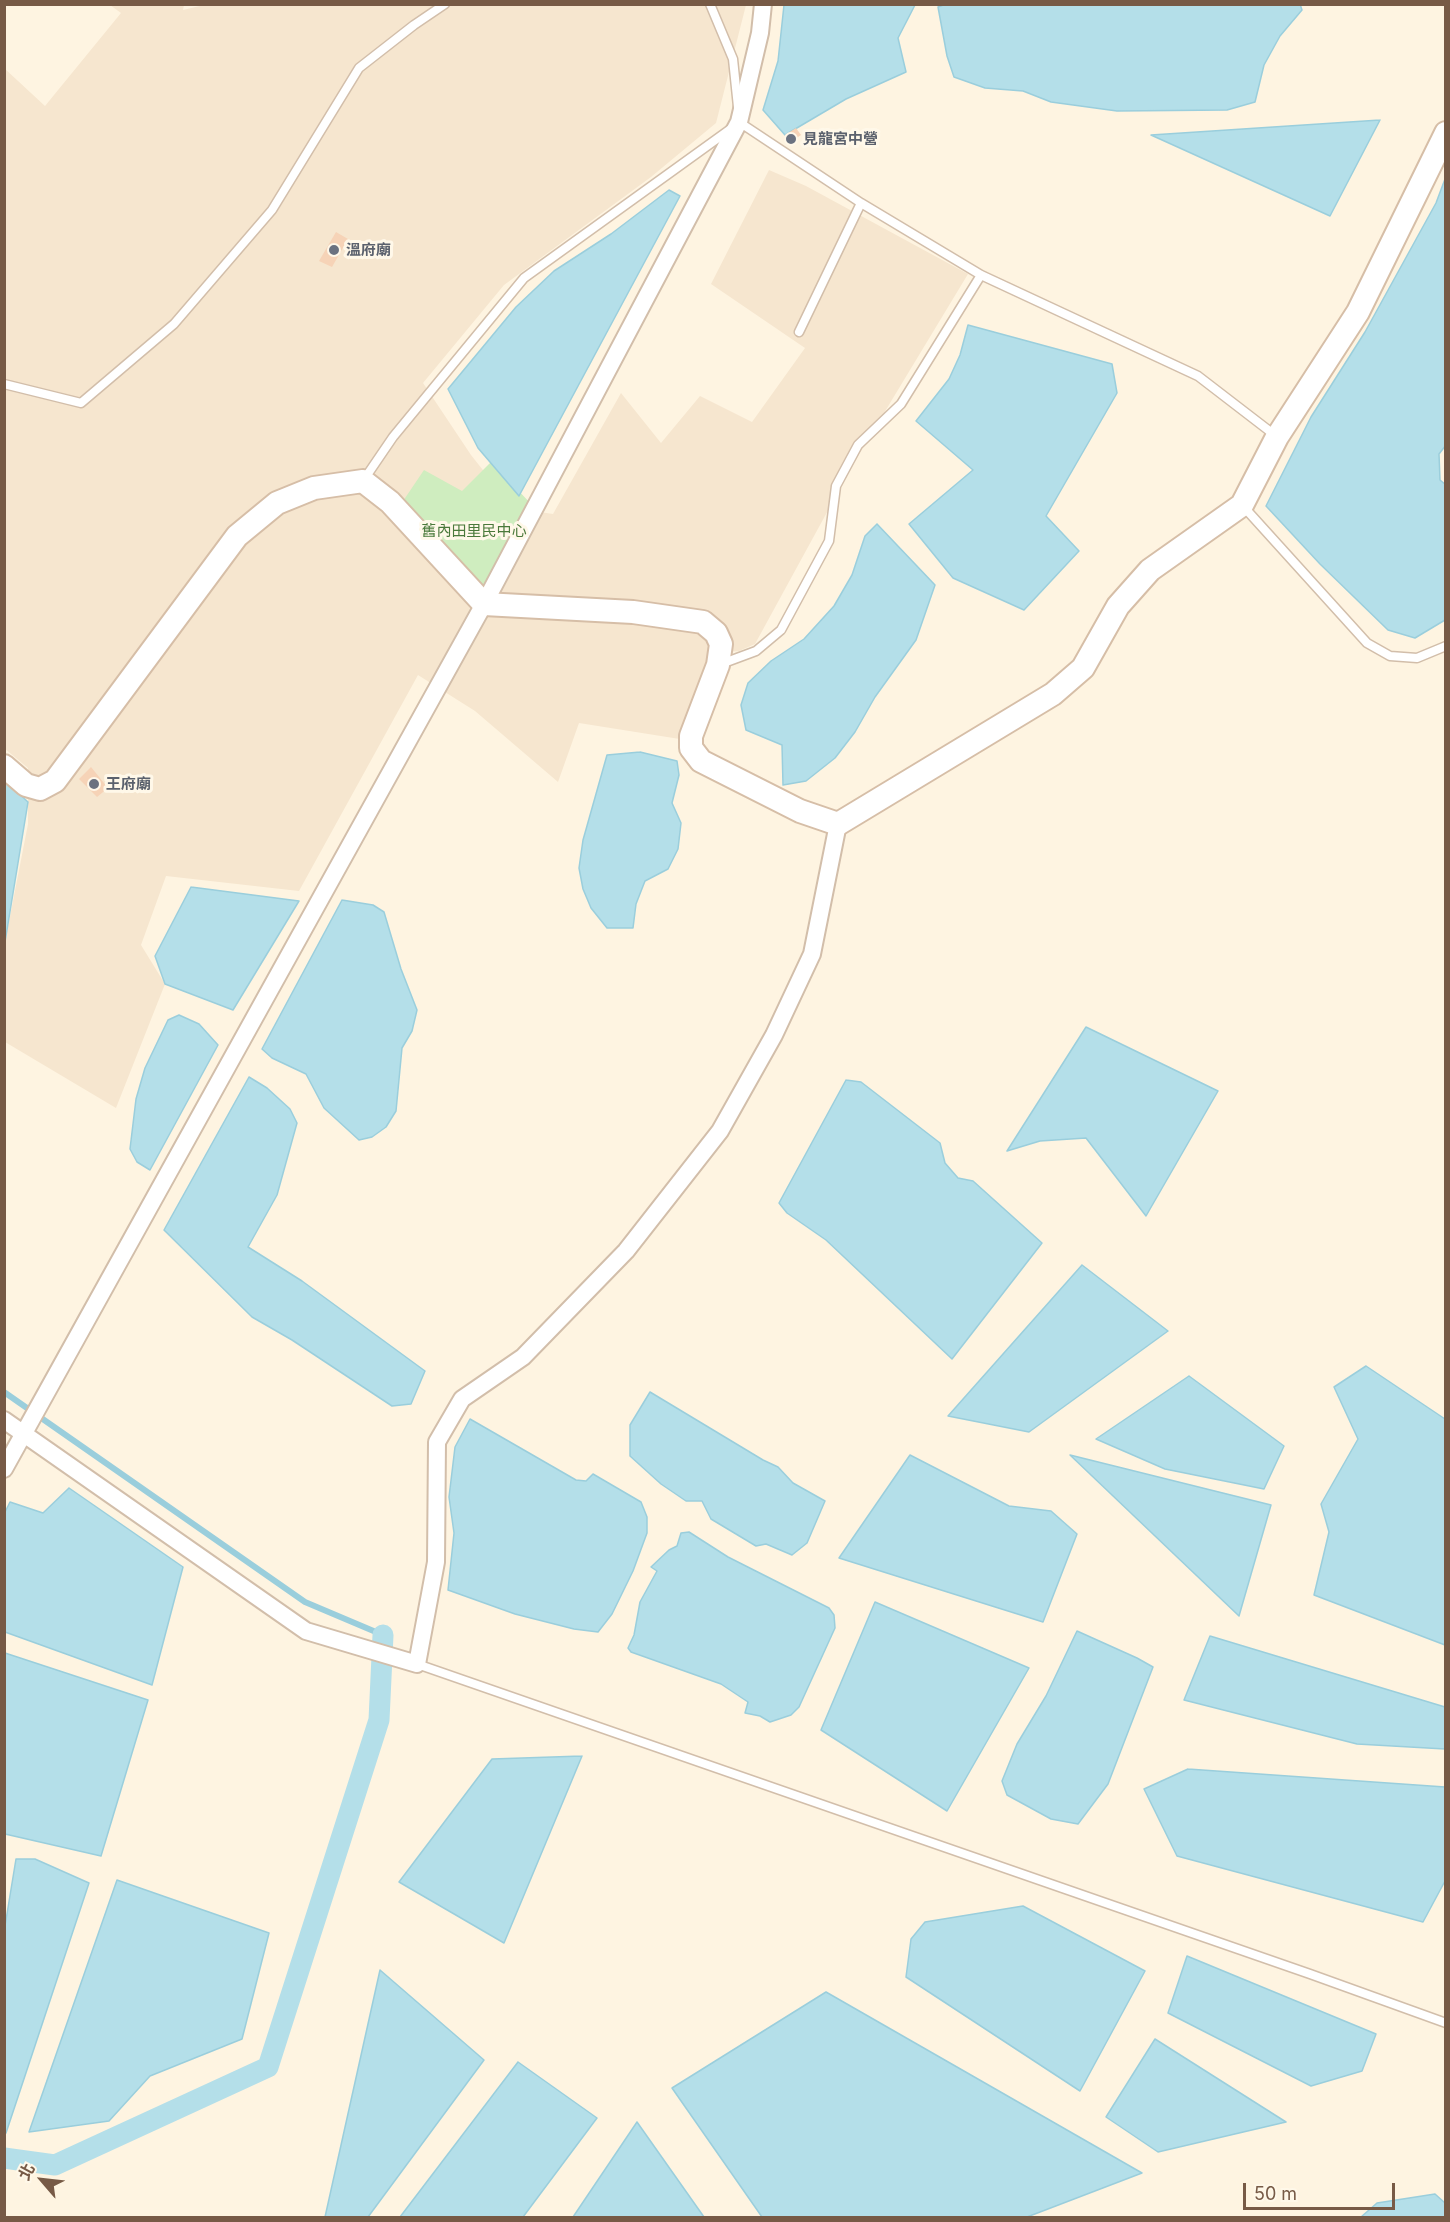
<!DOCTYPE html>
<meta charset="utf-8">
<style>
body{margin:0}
#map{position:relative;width:1450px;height:2222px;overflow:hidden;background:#fef4e1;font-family:Inter,"Noto Sans TC",sans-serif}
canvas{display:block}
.frame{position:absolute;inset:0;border:6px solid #775a46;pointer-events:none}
.north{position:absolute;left:12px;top:2150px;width:60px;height:60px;-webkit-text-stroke:4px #fff8e9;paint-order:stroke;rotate:298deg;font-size:16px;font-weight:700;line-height:24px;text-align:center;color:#775a46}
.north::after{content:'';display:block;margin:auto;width:21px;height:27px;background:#775a46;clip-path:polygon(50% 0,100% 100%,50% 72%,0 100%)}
.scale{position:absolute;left:1243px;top:2183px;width:152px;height:27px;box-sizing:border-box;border:3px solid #775a46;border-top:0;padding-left:8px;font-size:18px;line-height:21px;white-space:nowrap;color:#775a46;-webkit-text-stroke:4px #fff8e9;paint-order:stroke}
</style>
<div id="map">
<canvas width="1450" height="2222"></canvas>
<div class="frame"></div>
<div class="north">北</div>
<div class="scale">50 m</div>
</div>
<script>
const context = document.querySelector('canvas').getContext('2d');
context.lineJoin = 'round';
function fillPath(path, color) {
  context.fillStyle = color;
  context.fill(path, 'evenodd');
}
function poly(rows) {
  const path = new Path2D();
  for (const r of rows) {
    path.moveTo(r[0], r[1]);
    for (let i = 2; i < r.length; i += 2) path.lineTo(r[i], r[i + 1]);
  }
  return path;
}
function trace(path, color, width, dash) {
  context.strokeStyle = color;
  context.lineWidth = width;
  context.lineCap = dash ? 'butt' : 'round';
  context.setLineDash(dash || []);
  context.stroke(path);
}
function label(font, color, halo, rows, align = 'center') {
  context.font = font + ' Inter,"Noto Sans TC",sans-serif';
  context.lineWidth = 6;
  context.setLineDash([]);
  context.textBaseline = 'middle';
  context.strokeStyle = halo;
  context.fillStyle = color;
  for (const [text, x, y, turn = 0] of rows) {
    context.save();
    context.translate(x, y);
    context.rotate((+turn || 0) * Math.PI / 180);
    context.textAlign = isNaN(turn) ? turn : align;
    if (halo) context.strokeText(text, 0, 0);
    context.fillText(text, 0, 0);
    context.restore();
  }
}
fillPath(poly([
 [208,4,746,5,716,123,651,177,504,285,423,383,471,455,513,508,553,514,621,393,661,443,700,396,752,422,805,348,711,284,769,170,806,186,968,274,855,461,755,644,739,651,716,653,686,740,579,723,558,782,475,711,418,675,299,891,166,876,141,945,165,984,116,1108,5,1042,5,942,28,824,28,768,4,748,4,68,45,106,121,13,110,5,184,5,183,10]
]), '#f6e6cf');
fillPath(poly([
 [491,462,535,508,484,604,397,510,424,470,462,491]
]), '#cfedbf');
const water = poly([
 [946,4,1300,4,1302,10,1280,36,1264,65,1255,102,1227,110,1117,111,1051,102,1023,91,985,88,954,77,947,56,938,7,946,4],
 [784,5,915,5,898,38,906,72,846,99,785,135,763,110,778,61,784,5],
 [1380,120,1330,216,1151,135,1380,120],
 [1445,179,1446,445,1439,454,1440,480,1446,485,1445,620,1415,638,1388,630,1320,564,1266,506,1311,417,1365,332,1436,203,1445,179],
 [669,190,680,196,519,496,478,448,448,389,516,307,554,271,611,234,669,190],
 [968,325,1112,364,1117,393,1046,516,1079,551,1024,610,953,578,909,524,973,470,916,421,949,379,960,355,968,325],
 [877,524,935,585,916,640,875,697,855,732,835,758,806,781,783,785,782,745,746,730,741,705,748,683,771,661,804,639,834,606,852,575,865,536,877,524],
 [640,752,677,761,679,775,672,803,681,823,678,849,668,869,645,881,636,904,633,928,607,928,591,908,583,889,579,868,583,840,607,755,640,752],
 [5,781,28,802,5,942,5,781],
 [191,887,299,901,233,1010,165,984,155,956,191,887],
 [342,900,373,905,384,912,401,969,417,1010,412,1031,402,1048,396,1111,386,1127,372,1137,359,1140,324,1108,306,1074,272,1058,262,1049,342,900],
 [179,1015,199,1024,218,1045,150,1170,137,1162,130,1149,136,1099,145,1068,168,1020,179,1015],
 [1086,1027,1218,1091,1146,1216,1086,1138,1040,1141,1007,1151,1086,1027],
 [249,1077,267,1088,290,1109,297,1123,277,1195,248,1247,302,1281,425,1371,411,1404,392,1406,292,1340,252,1317,164,1230,249,1077],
 [846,1080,861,1082,940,1143,945,1163,958,1178,973,1181,1042,1243,952,1359,826,1240,787,1213,779,1203,846,1080],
 [1082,1265,1168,1331,1029,1432,948,1416,1082,1265],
 [1366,1366,1445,1419,1445,1645,1314,1595,1329,1532,1321,1504,1358,1439,1334,1387,1366,1366],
 [1189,1376,1284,1446,1264,1489,1165,1469,1096,1439,1189,1376],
 [650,1392,763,1460,778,1467,793,1483,825,1501,807,1543,792,1555,766,1544,756,1546,711,1519,702,1501,686,1501,661,1484,630,1456,630,1425,650,1392],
 [470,1419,576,1480,586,1481,593,1474,641,1502,647,1517,647,1533,633,1571,612,1614,598,1632,574,1629,515,1614,448,1590,454,1533,449,1497,455,1447,470,1419],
 [910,1455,1009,1506,1051,1511,1077,1534,1043,1622,839,1558,910,1455],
 [1070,1455,1271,1505,1239,1616,1070,1455],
 [69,1488,183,1567,152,1685,5,1632,5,1512,10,1502,43,1513,69,1488],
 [689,1532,728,1557,829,1608,834,1615,835,1628,799,1707,791,1715,770,1722,760,1716,745,1713,748,1702,721,1684,631,1652,628,1648,634,1635,640,1602,657,1571,651,1567,669,1550,677,1546,681,1533,689,1532],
 [875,1602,1029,1668,947,1811,821,1730,875,1602],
 [1077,1631,1137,1658,1153,1667,1108,1784,1078,1824,1051,1819,1007,1795,1002,1781,1017,1744,1046,1696,1077,1631],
 [1210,1636,1445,1707,1445,1749,1357,1744,1184,1700,1210,1636],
 [5,1653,148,1700,101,1856,5,1834,5,1653],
 [582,1756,504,1943,399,1882,492,1759,582,1756],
 [1188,1769,1445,1787,1445,1881,1423,1922,1177,1856,1144,1789,1188,1769],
 [16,1859,35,1859,89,1883,6,2133,4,2133,4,1932,16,1859],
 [117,1880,269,1933,242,2039,150,2076,109,2121,29,2132,117,1880],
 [1023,1906,1145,1971,1080,2091,906,1977,911,1939,925,1922,1023,1906],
 [1187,1956,1376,2034,1362,2071,1311,2086,1168,2013,1187,1956],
 [380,1970,484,2060,368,2217,325,2217,380,1970],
 [826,1992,1142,2173,1027,2217,762,2217,672,2088,826,1992],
 [1155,2039,1286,2122,1158,2152,1106,2117,1155,2039],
 [518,2062,597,2118,523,2217,400,2217,518,2062],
 [637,2122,704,2217,573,2217,637,2122],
 [1435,2194,1445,2203,1445,2217,1361,2217,1377,2203,1435,2194]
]);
fillPath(water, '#b4dfe9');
trace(water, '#9acedc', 1.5);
trace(poly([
 [4,1392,305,1602,383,1635]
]), '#9acedc', 6);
trace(poly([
 [4,2158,55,2165,268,2067,379,1720,383,1635]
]), '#b4dfe9', 21);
fillPath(poly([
 [796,128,801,135,789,143,785,135],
 [336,232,348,239,332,267,319,261],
 [91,767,108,788,97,797,79,779]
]), '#f6d3b7');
const lane = poly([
 [710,4,733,59,738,107],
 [739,120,739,122,861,203,981,275,1198,376,1276,436],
 [799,332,861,203],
 [4,384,81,403,174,324,272,210,359,68,414,25,445,4],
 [363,481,393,437,524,278,732,128],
 [1243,506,1367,643,1390,656,1417,658,1446,646],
 [721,664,756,651,781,630,829,541,836,486,858,445,901,404,981,275],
 [417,1664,1310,1974,1446,2023]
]);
const street = poly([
 [4,1420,306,1631,417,1664,436,1562,437,1442,462,1399,523,1357,626,1251,720,1131,774,1035,812,954,838,824],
 [4,1469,484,604,739,122,760,33,763,4]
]);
const secondary = poly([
 [4,766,26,785,40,789,55,781,237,536,277,503,314,488,363,481,390,502,484,604,633,612,703,622,716,633,721,644,718,665,691,736,691,748,701,761,800,811,838,824,1053,694,1083,668,1118,606,1150,570,1242,505,1277,437,1358,312,1446,133]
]);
trace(lane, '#d2beaa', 11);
trace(street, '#d2beaa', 20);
trace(secondary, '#d6bea7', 26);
trace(lane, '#fff', 8);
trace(street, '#fff', 16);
trace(secondary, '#fff', 22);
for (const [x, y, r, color] of [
 [791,139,6,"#6b7280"],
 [334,250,6,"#6b7280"],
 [94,784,6,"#6b7280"]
]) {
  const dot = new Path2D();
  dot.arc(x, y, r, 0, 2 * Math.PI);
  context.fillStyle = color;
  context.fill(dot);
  trace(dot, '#fff8e9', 2);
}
label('bold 15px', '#5b616d', '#fff8e9', [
 ["見龍宮中營",803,139],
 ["溫府廟",346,250],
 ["王府廟",106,784]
], 'left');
label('15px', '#4a793b', '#fff8e9', [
 ["舊內田里民中心",474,531]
]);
</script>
